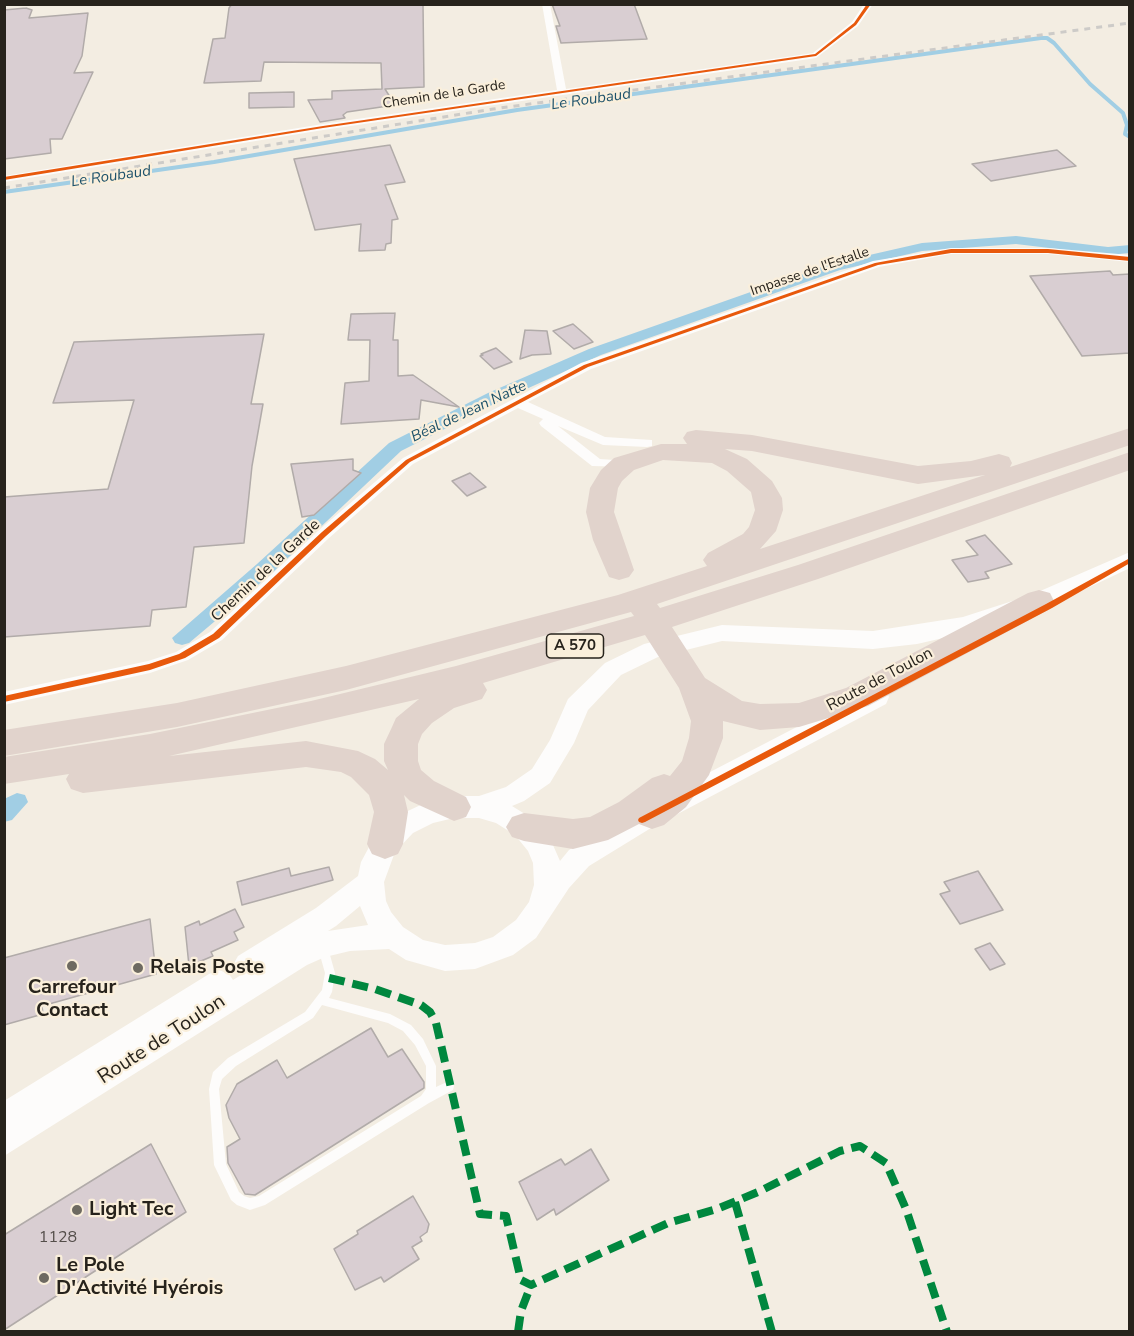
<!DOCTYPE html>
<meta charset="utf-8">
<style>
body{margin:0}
#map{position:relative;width:1134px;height:1336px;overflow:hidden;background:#f3ede2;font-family:"Nunito Sans",sans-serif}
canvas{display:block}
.frame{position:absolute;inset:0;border:6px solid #27231c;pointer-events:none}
</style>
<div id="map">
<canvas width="1134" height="1336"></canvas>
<div class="frame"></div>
</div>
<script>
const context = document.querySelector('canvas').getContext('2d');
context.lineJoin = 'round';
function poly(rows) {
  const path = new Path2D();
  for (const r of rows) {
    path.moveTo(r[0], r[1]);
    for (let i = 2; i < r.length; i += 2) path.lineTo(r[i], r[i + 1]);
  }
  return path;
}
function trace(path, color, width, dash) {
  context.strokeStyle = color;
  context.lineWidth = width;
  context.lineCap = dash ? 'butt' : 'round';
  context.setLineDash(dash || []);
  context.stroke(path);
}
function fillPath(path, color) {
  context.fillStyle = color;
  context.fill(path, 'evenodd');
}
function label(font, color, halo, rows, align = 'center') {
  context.font = font + ' "Nunito Sans",sans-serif';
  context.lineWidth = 4.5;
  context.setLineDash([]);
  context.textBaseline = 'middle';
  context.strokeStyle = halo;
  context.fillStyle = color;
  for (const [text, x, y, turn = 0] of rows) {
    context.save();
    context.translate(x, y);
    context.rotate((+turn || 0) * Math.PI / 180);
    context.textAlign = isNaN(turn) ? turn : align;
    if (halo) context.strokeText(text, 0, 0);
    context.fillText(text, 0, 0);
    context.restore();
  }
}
trace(poly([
 [4,192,214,162,517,110,1041,38,1047,38,1054,43,1090,84,1123,113,1127,125,1125,134,1130,137]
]), '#a1cee4', 4);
fillPath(poly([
 [1016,236,1108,247,1130,245,1130,253,1108,255,1016,244,922,251,840,270,601,355,500,401,401,451,271,574,189,643,182,645,175,643,172,638,257,564,389,443,488,393,589,349,830,264,922,243,1016,236],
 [17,793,25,795,28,802,12,820,4,822,4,799,17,793]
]), '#a1cee4');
const building = poly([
 [232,4,423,4,424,87,385,89,395,105,347,112,343,115,345,118,320,122,308,100,332,99,332,91,382,89,381,63,264,62,261,81,204,83,213,39,225,38,229,8,232,4],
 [552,4,634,4,647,39,561,43,556,26,560,26,552,4],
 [26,8,32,10,29,18,88,13,82,56,74,73,93,72,62,139,50,139,51,153,4,159,4,10,26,8],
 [294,92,294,107,249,108,249,93,294,92],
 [390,145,405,182,385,185,398,219,392,220,391,243,386,244,385,250,359,251,361,224,315,230,294,159,390,145],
 [1057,150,1076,166,991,181,972,164,1057,150],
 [1110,271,1113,275,1130,274,1130,353,1082,356,1030,276,1110,271],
 [395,313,393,340,398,340,398,376,413,375,459,407,421,400,419,419,341,424,345,383,369,381,370,340,348,340,351,314,395,313],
 [573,324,589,338,593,342,574,349,553,331,573,324],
 [525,330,547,331,551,354,532,355,520,359,525,330],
 [264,334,251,404,263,404,252,466,244,543,194,547,186,607,152,610,150,626,4,637,4,497,108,489,134,400,53,403,74,342,264,334],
 [496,348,512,362,494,369,480,356,483,355,481,354,496,348],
 [353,459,353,470,361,473,314,515,302,517,291,464,353,459],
 [470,473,486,487,467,496,452,481,470,473],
 [985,535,1012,564,985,572,989,578,968,582,952,560,978,555,966,541,985,535],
 [329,867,333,880,242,905,237,882,289,868,291,876,329,867],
 [978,871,1003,910,960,924,940,894,950,891,944,882,978,871],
 [235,909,244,927,234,932,238,940,211,952,213,956,189,966,185,927,199,921,200,925,235,909],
 [150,919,156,974,42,1006,43,1014,4,1025,4,958,150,919],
 [990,943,1005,964,990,970,975,949,990,943],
 [371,1028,388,1057,402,1049,424,1082,424,1088,255,1195,245,1194,228,1163,227,1147,240,1139,229,1118,226,1105,237,1084,277,1060,287,1078,371,1028],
 [151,1144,186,1212,4,1330,4,1235,151,1144],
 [591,1149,609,1180,556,1215,554,1209,537,1220,519,1182,561,1159,565,1165,591,1149],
 [413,1196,429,1224,427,1232,420,1237,422,1241,412,1247,419,1259,384,1282,381,1277,355,1290,334,1249,358,1234,357,1231,413,1196]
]);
fillPath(building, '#d9ced2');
trace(building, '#b1aba9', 1.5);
fillPath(poly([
 [323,944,326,945,328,948,335,973,332,992,329,998,390,1014,411,1025,423,1039,436,1066,436,1087,449,1081,453,1082,454,1086,453,1090,429,1103,265,1205,250,1210,237,1205,231,1200,214,1165,209,1089,212,1076,213,1072,228,1058,305,1012,322,990,325,973,318,948,320,945,323,944],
 [322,1005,388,1023,403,1031,415,1045,426,1066,426,1089,421,1096,259,1196,250,1198,244,1196,239,1192,226,1164,219,1089,222,1079,236,1066,313,1018,322,1005]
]), '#fdfcfb');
fillPath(poly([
 [542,4,550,4,566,89,813,53,852,22,864,4,873,4,858,26,816,58,323,130,4,182,4,176,323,124,557,90,542,4],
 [951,248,1048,248,1130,255,1130,262,1048,254,951,254,879,267,591,369,528,402,605,437,652,440,652,446,647,447,603,445,558,426,600,459,629,461,631,464,629,467,592,466,541,426,539,423,543,419,518,408,413,464,329,538,222,640,188,660,150,673,4,705,4,692,148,661,176,652,210,632,319,530,403,458,581,363,873,261,951,248]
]), '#fdfcfb');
fillPath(poly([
 [1130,552,1130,568,1047,607,965,633,917,644,873,649,722,641,658,657,621,675,588,710,574,743,550,783,524,801,512,806,533,819,549,836,560,861,569,850,633,812,868,690,877,688,886,690,889,697,886,704,651,828,589,866,569,888,536,938,513,955,475,969,445,971,406,960,389,949,350,951,325,957,307,965,4,1156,4,1101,209,974,219,970,229,974,233,980,241,975,233,965,238,956,316,908,358,876,361,862,375,836,395,817,427,802,454,796,479,796,506,787,532,769,550,740,568,699,605,663,644,644,722,625,873,631,963,617,1031,595,1130,552],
 [454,818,479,818,496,823,515,835,528,851,533,863,534,885,529,902,516,920,493,937,475,943,445,945,423,940,403,927,391,912,386,901,384,882,395,852,413,833,433,823,454,818],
 [360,906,368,925,328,931,336,926,360,906]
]), '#fdfcfb');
fillPath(poly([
 [1130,428,1130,445,657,604,660,608,798,565,1130,452,1130,470,818,579,672,627,705,678,742,701,760,704,799,703,846,688,1028,593,1039,590,1050,593,1054,601,1050,609,868,706,799,727,760,730,723,721,723,738,709,775,686,807,664,825,652,829,639,824,608,840,573,849,524,841,512,837,506,827,512,817,524,813,573,819,590,817,619,802,652,778,664,774,670,776,682,761,689,738,691,721,679,688,645,635,483,683,487,690,482,699,454,708,432,723,422,734,418,744,418,761,421,770,434,781,466,797,471,807,466,817,454,821,410,801,404,795,408,812,403,844,398,854,385,859,372,854,367,844,374,812,369,795,351,777,341,772,306,767,83,793,71,789,66,779,69,774,4,784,4,757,150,734,311,701,456,666,634,616,631,612,346,690,177,727,4,756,4,730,177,703,346,666,618,595,707,566,703,560,708,553,743,534,749,527,755,510,751,492,727,471,712,463,663,460,634,470,622,481,618,488,614,512,634,570,629,577,619,580,609,577,593,540,586,512,590,488,601,470,614,458,661,444,687,444,683,438,687,432,696,430,752,435,918,466,971,461,999,454,1009,457,1012,463,1010,467,1130,428],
 [725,449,752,451,918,484,985,475,760,549,776,531,783,510,782,498,772,481,747,459,725,449],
 [419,699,396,718,392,727,384,744,384,761,388,770,375,759,358,751,306,741,169,756,419,699]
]), '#e1d3cc');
trace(poly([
 [4,188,493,109,1130,23]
]), '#cdcbc8', 3, [6, 6]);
trace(poly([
 [329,978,375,989,421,1005,430,1012,436,1023,480,1214,506,1216,521,1280,531,1285,668,1223,717,1209,758,1192,840,1151,860,1146,886,1163,906,1209,947,1332],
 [735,1202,772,1332],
 [518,1332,521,1311,531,1285]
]), '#00873e', 8, [16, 8]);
fillPath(poly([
 [867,4,871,4,856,25,816,56,323,128,4,180,4,177,323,126,815,54,854,23,867,4],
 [951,249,1048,249,1130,257,1130,261,1048,253,951,253,878,265,588,367,410,462,326,536,219,638,185,658,150,670,4,702,4,696,149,664,179,654,213,634,322,532,406,460,584,365,875,263,951,249],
 [1130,558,1130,563,1052,608,645,822,642,823,639,822,638,820,639,818,1046,604,1130,558]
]), '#e8590c');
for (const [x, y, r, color] of [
 [72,966,6,"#6e6a61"],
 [138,968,6,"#6e6a61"],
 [77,1210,6,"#6e6a61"],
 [44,1278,6,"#6e6a61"]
]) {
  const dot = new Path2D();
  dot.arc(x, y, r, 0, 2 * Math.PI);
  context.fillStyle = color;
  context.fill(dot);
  trace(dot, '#faefdb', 2);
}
label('14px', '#27231c', '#faefdb', [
 ["Chemin de la Garde",444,95,-9],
 ["Impasse de l'Estalle",810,272,-19]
]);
label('italic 15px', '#1c516a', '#faefdb', [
 ["Le Roubaud",591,100,-8],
 ["Le Roubaud",111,177,-8],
 ["Béal de Jean Natte",469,412,-25]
]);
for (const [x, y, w] of [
 [575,646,57]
]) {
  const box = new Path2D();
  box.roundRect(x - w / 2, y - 12, w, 24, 4.5);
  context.fillStyle = '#faefdb';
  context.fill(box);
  trace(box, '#27231c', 1.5);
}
label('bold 15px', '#27231c', null, [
 ["A 570",575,646]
]);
label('16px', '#27231c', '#faefdb', [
 ["Chemin de la Garde",266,571,-43],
 ["Route de Toulon",880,680,-28]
]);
label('16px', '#544e4a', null, [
 ["1128",58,1238]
]);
label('bold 20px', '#27231c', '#faefdb', [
 ["Relais Poste",150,968],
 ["Carrefour",72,988,"center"],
 ["Contact",72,1011,"center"],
 ["Light Tec",89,1210],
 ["Le Pole",56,1266],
 ["D'Activité Hyérois",56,1289]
], 'left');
label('20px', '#27231c', '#faefdb', [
 ["Route de Toulon",162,1040,-33]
]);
</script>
